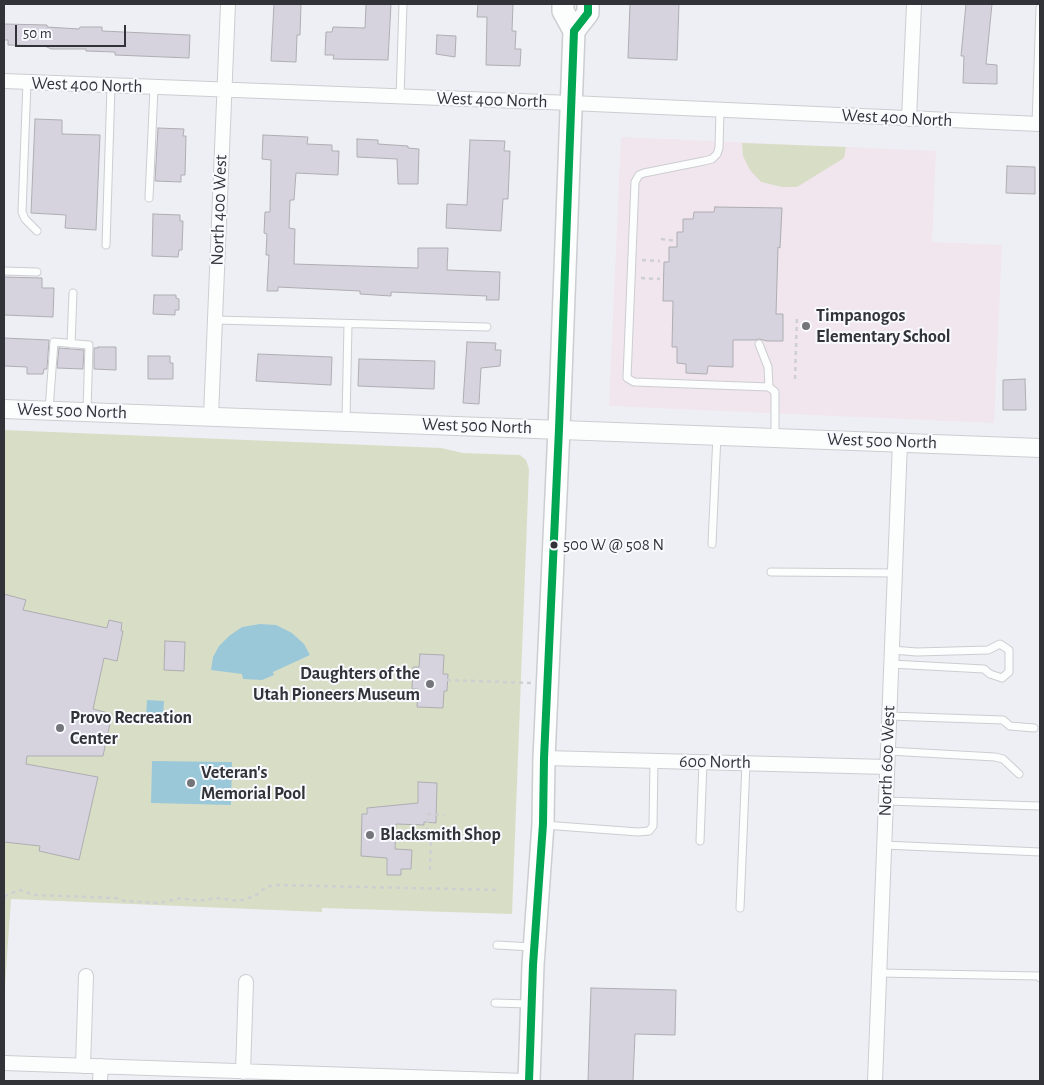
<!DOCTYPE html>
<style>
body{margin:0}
#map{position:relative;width:1044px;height:1085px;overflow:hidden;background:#eeeff4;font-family:"Alegreya Sans",sans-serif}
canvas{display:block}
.frame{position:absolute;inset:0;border:5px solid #323338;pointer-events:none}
.scale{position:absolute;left:15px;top:25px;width:111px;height:22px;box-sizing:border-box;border:2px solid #323338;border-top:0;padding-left:6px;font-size:15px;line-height:18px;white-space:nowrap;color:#323338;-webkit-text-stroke:4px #f9faff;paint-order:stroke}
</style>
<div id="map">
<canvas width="1044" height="1085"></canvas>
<div class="frame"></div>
<div class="scale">50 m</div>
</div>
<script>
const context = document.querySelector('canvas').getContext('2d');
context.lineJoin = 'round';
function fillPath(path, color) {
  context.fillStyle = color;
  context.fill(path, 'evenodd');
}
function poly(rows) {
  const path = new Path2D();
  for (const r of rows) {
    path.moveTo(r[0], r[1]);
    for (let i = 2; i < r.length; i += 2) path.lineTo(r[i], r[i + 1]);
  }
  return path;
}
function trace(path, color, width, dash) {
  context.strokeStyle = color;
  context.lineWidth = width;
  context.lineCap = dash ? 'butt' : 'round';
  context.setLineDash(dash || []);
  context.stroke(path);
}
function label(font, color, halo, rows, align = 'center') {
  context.font = font + ' "Alegreya Sans",sans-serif';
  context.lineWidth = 4;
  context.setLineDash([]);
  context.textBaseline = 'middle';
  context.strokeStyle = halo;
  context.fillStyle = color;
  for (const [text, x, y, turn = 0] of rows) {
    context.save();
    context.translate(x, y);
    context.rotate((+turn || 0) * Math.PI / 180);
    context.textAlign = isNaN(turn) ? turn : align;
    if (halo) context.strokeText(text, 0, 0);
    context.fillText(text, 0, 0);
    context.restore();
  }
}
fillPath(poly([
 [621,137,936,151,932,242,1002,245,994,423,609,406]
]), '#f1e5ee');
fillPath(poly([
 [742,143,846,147,844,158,797,187,782,187,761,182,750,170,743,156],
 [4,430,441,448,463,453,520,455,526,460,529,469,512,914,322,908,322,912,11,899,4,1001]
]), '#d8dec6');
fillPath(poly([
 [260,624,276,625,292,633,304,644,310,655,273,672,274,675,262,680,243,679,242,674,211,670,213,657,219,646,229,636,242,627],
 [147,700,164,701,163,717,146,717],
 [152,761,232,762,231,805,151,803]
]), '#9bc8d9');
const building = poly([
 [274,4,301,4,300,35,297,35,296,62,271,61,274,4],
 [366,4,391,4,388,60,333,59,334,55,325,55,326,32,332,32,333,27,365,28,366,4],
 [478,4,513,4,512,31,516,31,515,49,521,49,520,66,486,65,487,17,477,17,478,4],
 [630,4,679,4,677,60,628,58,630,4],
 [966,4,992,4,986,64,997,65,997,84,963,83,964,56,961,56,966,4],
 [4,24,47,25,47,27,79,29,80,27,102,27,102,31,190,35,189,58,115,55,115,52,86,51,86,49,51,49,45,46,8,45,8,40,4,40,4,24],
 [437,35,456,36,455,57,436,54,437,35],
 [35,119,62,120,62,134,100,135,96,230,65,228,66,215,31,213,35,119],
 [158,128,184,129,183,136,186,136,185,175,181,175,181,182,155,181,158,128],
 [263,135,308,137,307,144,332,145,332,151,339,151,338,175,296,173,294,200,290,200,289,228,295,229,294,264,418,268,418,248,448,248,447,270,500,272,499,300,486,300,487,296,391,292,391,296,360,294,360,291,278,287,278,291,267,291,269,255,266,255,267,234,264,233,265,212,270,212,271,160,262,159,263,135],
 [357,139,378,140,378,144,408,146,408,148,419,149,418,184,398,184,397,159,357,157,357,139],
 [470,140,505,141,504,151,510,151,508,199,503,199,501,231,446,228,447,204,467,205,470,140],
 [1007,166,1035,167,1035,194,1006,193,1007,166],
 [715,207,782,208,780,248,778,247,776,314,783,314,783,341,767,341,759,339,755,340,733,340,733,367,708,366,707,374,686,373,686,364,677,363,677,347,672,347,673,301,663,301,664,262,669,262,669,247,677,247,677,232,683,232,683,219,693,219,694,212,714,212,715,207],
 [153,214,180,215,180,221,183,221,182,250,179,250,178,257,152,256,153,214],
 [4,277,42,278,42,288,54,288,53,317,4,315,4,277],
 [154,295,176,295,176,298,179,299,179,310,175,310,175,315,153,314,154,295],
 [4,338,49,340,47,369,44,369,43,374,27,374,27,367,4,366,4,338],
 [467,342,496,343,495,350,501,350,500,366,481,368,479,404,463,403,467,342],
 [98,347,116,347,116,370,94,369,94,348,98,348,98,347],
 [59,348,84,350,83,369,57,368,59,348],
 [258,354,332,357,331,385,256,381,258,354],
 [148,356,170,356,170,363,173,363,173,379,148,379,148,356],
 [359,359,435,361,434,389,358,386,359,359],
 [1025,379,1026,410,1003,410,1003,380,1025,379],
 [4,594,26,600,23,610,107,628,109,620,122,623,121,631,123,631,117,661,104,658,93,709,112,714,103,756,27,756,26,764,98,777,79,860,39,851,40,846,4,842,4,594],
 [165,641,185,642,184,671,164,670,165,641],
 [420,654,444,655,443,674,448,674,447,691,444,691,443,708,417,707,418,689,412,689,413,667,419,667,420,654],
 [418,782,437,783,436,823,424,822,424,825,396,824,395,849,412,850,411,869,401,869,401,875,387,875,387,858,361,856,362,814,367,814,367,808,418,803,418,782],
 [591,988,676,990,675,1035,635,1034,633,1081,588,1081,591,988]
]);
fillPath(building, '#d6d2de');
trace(building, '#aeaeb2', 1);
const service = poly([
 [27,82,22,212,25,219,37,231],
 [400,97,403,4],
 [720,110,719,148,717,154,712,159,704,161,644,173,639,175,635,182,627,378,634,382,769,387,775,392,775,437],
 [1036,124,1040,8],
 [149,198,154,88],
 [106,245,111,86],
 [4,271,37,272],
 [215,320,487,327],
 [71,344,73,293],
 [759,344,768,367,769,387],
 [49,410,54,342,89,345,87,411],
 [346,421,348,324],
 [712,544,717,435],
 [771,572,895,573],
 [891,664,984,669,990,674,1002,678,1009,672,1009,650,1000,644,988,650,917,652,892,650],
 [889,716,1003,720,1010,726,1034,728],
 [888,751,995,757,1003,759,1019,774],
 [886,801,1040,806],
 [544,825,638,832,649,831,653,826,654,761],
 [700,841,703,762],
 [884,845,1040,852],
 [740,908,746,763],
 [497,945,532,947],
 [879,973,1039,976,1040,978],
 [495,1003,529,1004]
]);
const minor = poly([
 [4,81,571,103,1040,124],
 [909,119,914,4],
 [211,416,228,4],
 [544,758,887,767],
 [4,1063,526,1081],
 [83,1066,86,976],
 [243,1072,246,982],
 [100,1081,101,1066],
 [875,1081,900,442]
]);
const tertiary = poly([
 [4,409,1040,448]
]);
const primary = poly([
 [574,31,588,13,588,4],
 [529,1081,533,965,543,824,544,758,559,429,574,31,563,11,563,4]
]);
trace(service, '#cccdd1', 9);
trace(minor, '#cccdd1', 16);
trace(tertiary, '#cccdd1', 20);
trace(primary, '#cccdd1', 24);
trace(poly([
 [661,239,677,241],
 [642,260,660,261],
 [641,278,660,279],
 [795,379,797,315],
 [447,680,531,683],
 [430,870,431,837,427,830,428,814,444,815],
 [4,896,20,890,35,895,116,898,125,901,160,903,181,898,198,901,216,898,239,901,255,896,266,887,274,885,499,890],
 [4,907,5,896]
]), '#cecfd0', 2.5, [4, 4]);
trace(service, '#fcfdfd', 7);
trace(minor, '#fcfdfd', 14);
trace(tertiary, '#fcfdfd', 18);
trace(primary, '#fcfdfd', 21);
trace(poly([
 [529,1081,533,965,543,824,544,758,559,429,574,31,588,13,588,4]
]), '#00a651', 8);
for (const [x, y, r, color] of [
 [806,326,5,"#74757a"],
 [554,545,4.5,"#323338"],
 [430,684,5,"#74757a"],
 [60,728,5,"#74757a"],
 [191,783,5,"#74757a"],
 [370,835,5,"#74757a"]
]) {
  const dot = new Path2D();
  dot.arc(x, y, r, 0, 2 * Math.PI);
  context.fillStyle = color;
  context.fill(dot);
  trace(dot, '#f9faff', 2);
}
label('17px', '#323338', '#f9faff', [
 ["500 W @ 508 N",563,545]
], 'left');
label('18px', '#323338', '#f9faff', [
 ["West 400 North",87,85,2],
 ["West 400 North",492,100,2],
 ["West 400 North",897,118,3],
 ["North 400 West",219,210,-88],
 ["West 500 North",72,411,2],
 ["West 500 North",477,426,2],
 ["West 500 North",882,441,2],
 ["North 600 West",887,761,-88],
 ["600 North",715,762,1]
]);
label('bold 18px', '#323338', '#f9faff', [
 ["Timpanogos",816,316],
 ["Elementary School",816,337],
 ["Daughters of the",420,674,"right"],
 ["Utah Pioneers Museum",420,695,"right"],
 ["Provo Recreation",70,718],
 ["Center",70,739],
 ["Veteran's",201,773],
 ["Memorial Pool",201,794],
 ["Blacksmith Shop",380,835]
], 'left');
</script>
